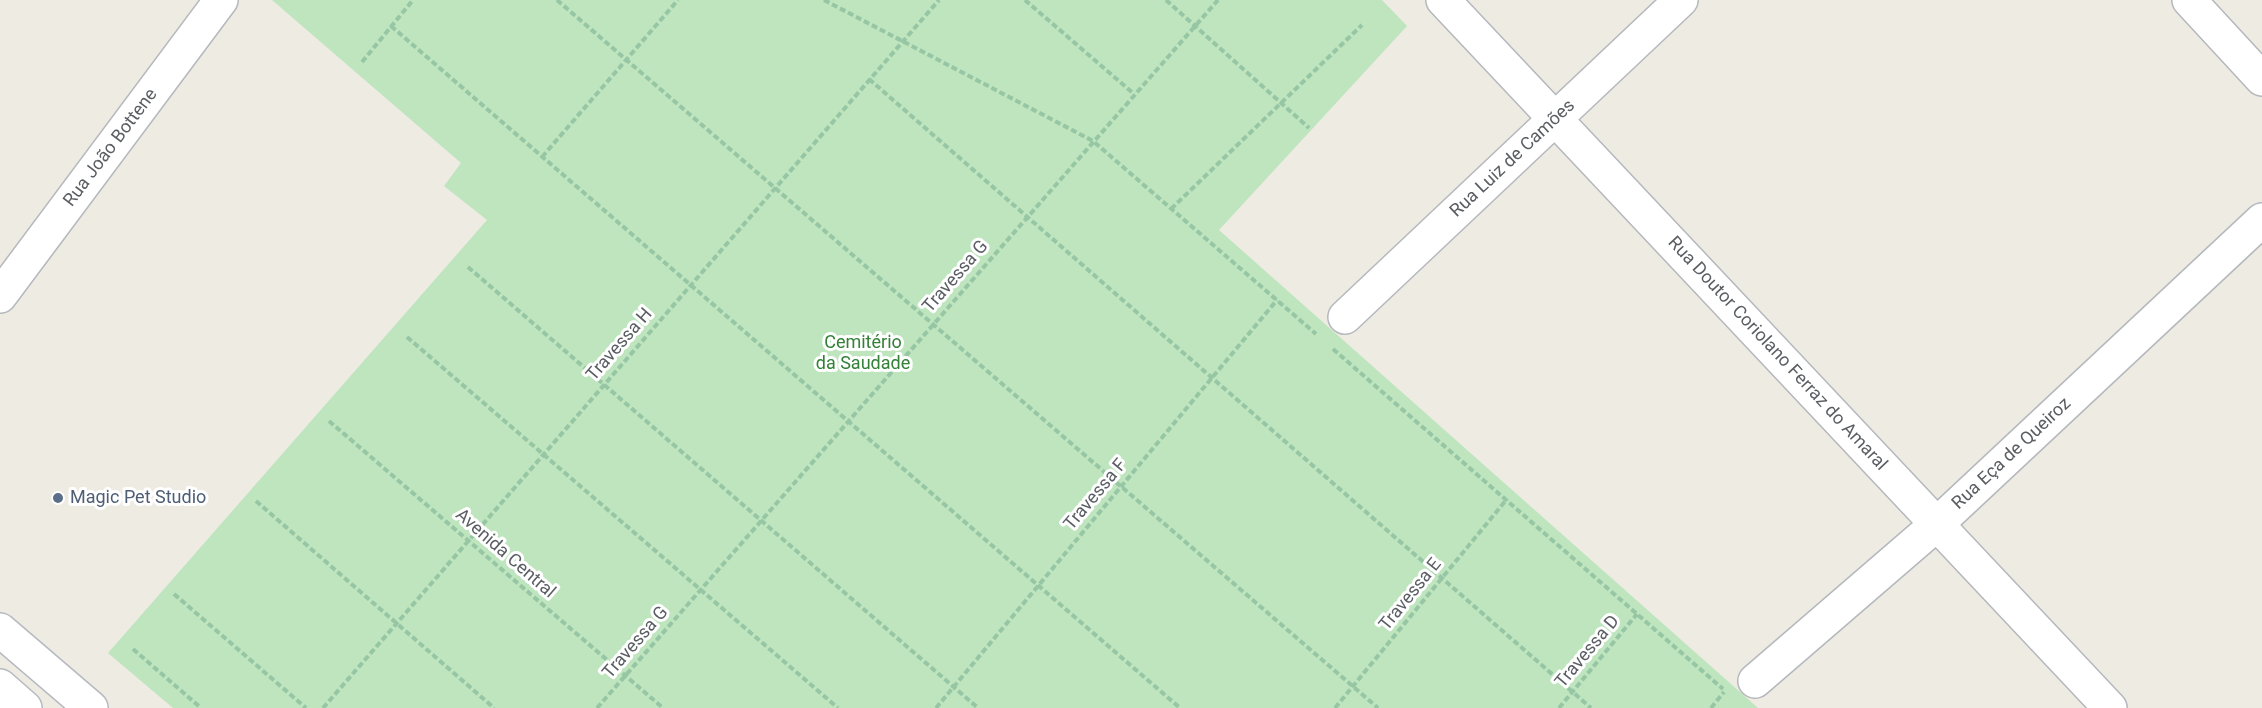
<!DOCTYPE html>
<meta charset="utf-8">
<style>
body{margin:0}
canvas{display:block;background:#edebe2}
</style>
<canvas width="2262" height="708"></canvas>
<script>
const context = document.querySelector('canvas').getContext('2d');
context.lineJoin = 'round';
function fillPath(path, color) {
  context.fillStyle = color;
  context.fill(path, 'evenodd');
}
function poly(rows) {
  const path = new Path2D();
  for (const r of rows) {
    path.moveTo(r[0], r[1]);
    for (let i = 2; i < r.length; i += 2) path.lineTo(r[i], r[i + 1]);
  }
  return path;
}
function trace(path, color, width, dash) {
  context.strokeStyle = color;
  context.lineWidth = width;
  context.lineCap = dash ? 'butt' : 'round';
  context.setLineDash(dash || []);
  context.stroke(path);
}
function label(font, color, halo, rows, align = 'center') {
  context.font = font + ' Roboto,sans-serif';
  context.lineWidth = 6;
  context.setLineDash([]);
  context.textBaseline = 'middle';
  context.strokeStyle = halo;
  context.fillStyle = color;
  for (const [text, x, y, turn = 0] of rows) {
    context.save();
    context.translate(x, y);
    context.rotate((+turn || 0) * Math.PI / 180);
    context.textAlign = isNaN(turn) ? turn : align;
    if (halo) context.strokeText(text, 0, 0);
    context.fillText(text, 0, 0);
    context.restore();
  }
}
fillPath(poly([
 [272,0,1382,0,1407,26,1219,230,1758,708,173,708,108,653,487,220,444,186,461,163]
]), '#bee5be');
const street = poly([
 [1443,0,2110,708],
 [2189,0,2262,79],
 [0,296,221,0],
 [1345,317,1681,0],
 [1755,681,1937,524,2262,220]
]);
const secondary = poly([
 [0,630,91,708],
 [0,686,25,708]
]);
trace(street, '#b5b8bd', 36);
trace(secondary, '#b6b9bf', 36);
trace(poly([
 [557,0,1378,708],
 [824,0,1093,141,1316,334],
 [1025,0,1134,94],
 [1166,0,1309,128],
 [391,26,1180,708],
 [362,62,413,0],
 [869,79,1591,708],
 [542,157,678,0],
 [1171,209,1362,25],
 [468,267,978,708],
 [407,337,838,708],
 [1333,349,1723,689],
 [329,421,663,708],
 [256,501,494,708],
 [174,594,306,708],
 [133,649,201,708],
 [323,708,939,0],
 [597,708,1218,0],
 [936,708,1277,300],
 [1335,708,1507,499],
 [1559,708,1637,614],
 [1711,708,1724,692]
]), '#97c6a4', 4, [6, 3]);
trace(street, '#fff', 33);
trace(secondary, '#fff', 33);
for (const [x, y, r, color] of [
 [58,498,6,"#5c6f8a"]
]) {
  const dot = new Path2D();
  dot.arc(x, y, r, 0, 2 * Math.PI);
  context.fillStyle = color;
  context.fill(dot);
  trace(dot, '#fff', 2);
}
label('18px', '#5a5e63', '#fff', [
 ["Rua João Bottene",111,148,-53],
 ["Rua Luiz de Camões",1513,159,-43],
 ["Travessa G",956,277,-49],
 ["Travessa H",620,345,-49],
 ["Rua Doutor Coriolano Ferraz do Amaral",1777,354,47],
 ["Rua Eça de Queiroz",2012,454,-43],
 ["Travessa F",1096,495,-50],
 ["Avenida Central",505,554,41],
 ["Travessa E",1411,595,-51],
 ["Travessa G",636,643,-49],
 ["Travessa D",1588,652,-50]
]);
label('18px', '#338137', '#fff', [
 ["Cemitério",863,343],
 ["da Saudade",863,364]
]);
label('18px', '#4e5e75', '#fff', [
 ["Magic Pet Studio",70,498]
], 'left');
</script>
